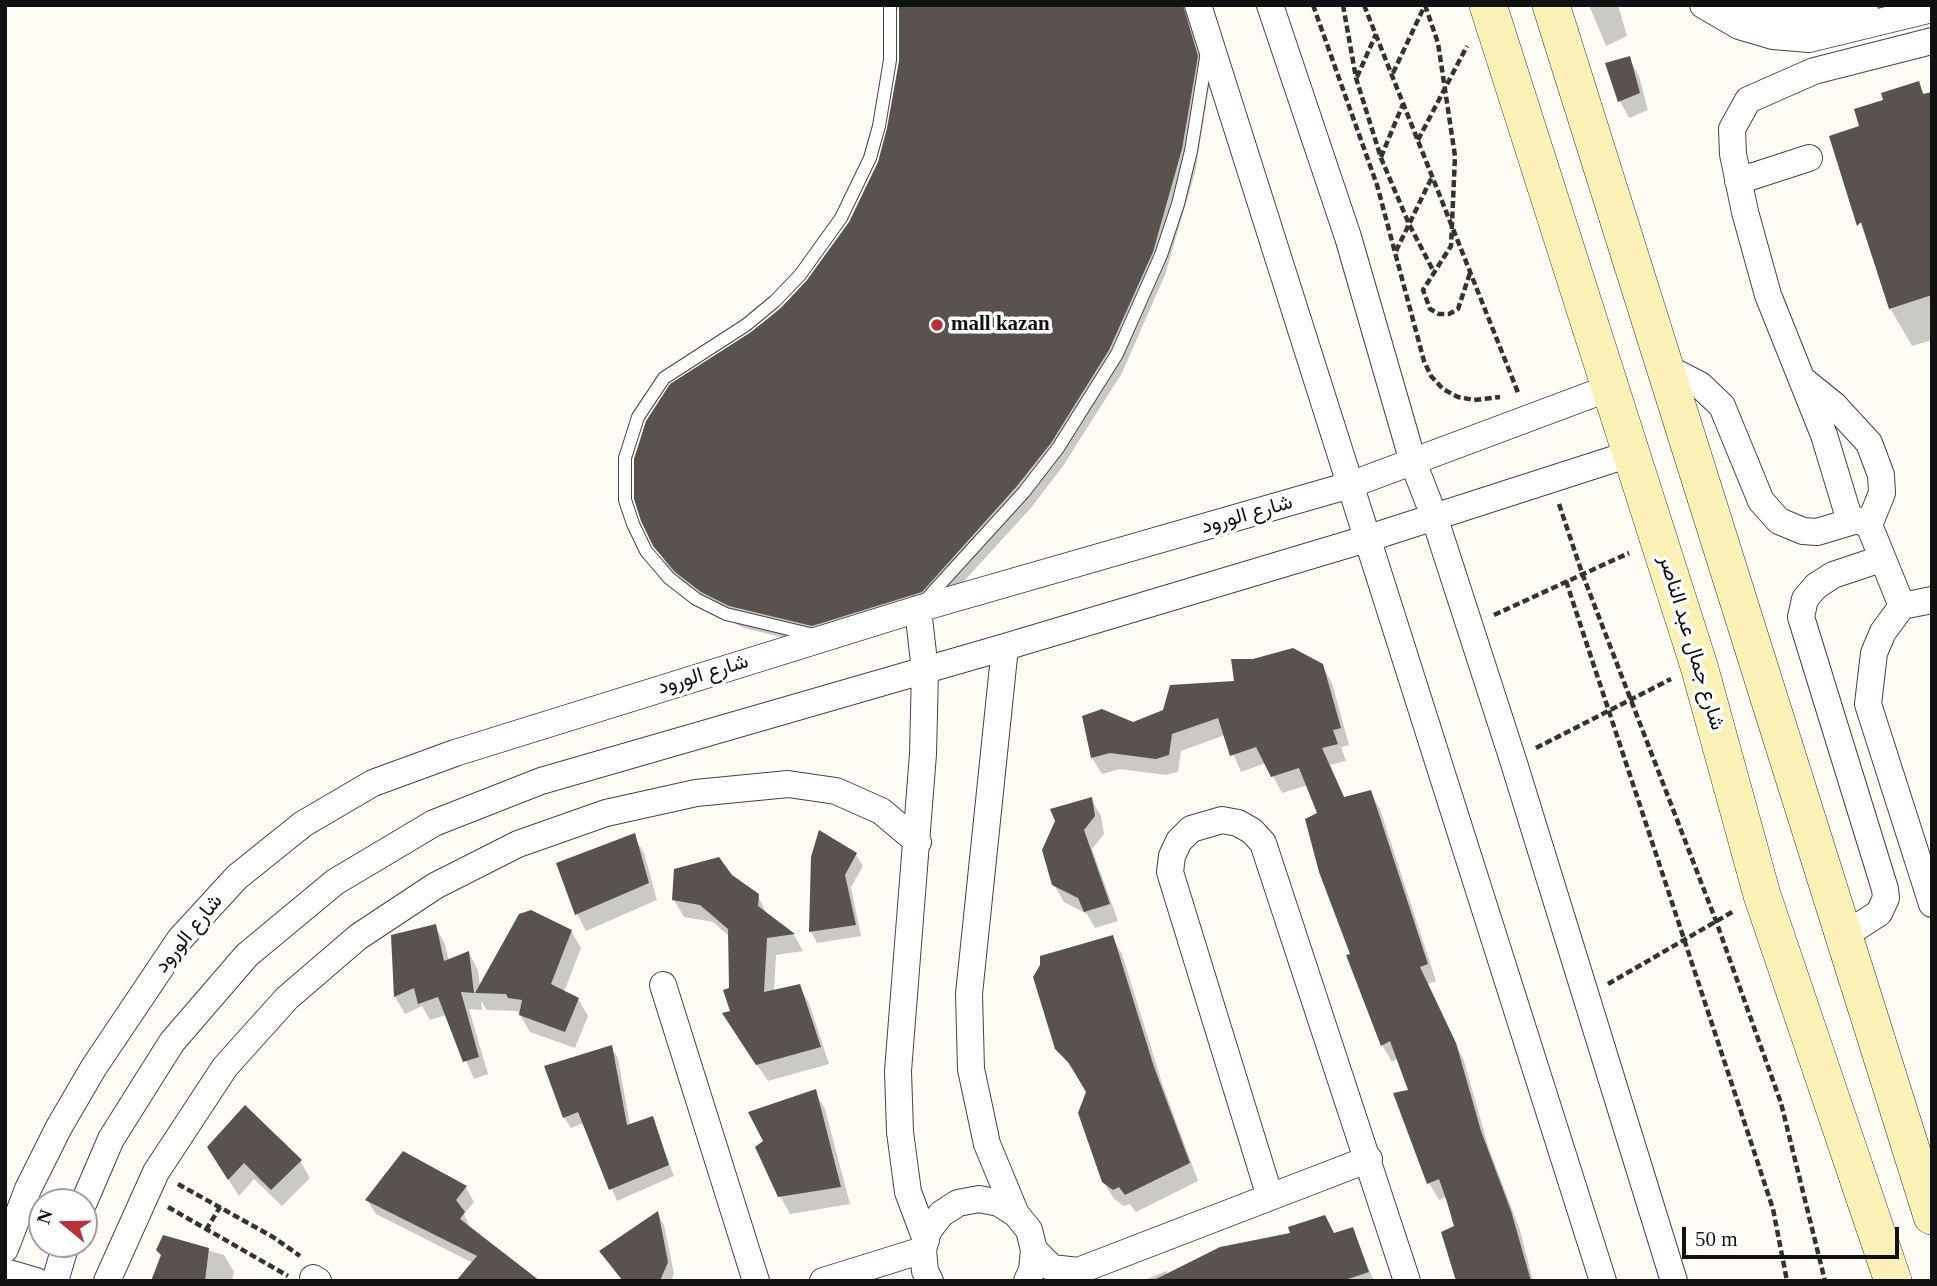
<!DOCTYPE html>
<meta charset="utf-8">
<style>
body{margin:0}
#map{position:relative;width:1937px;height:1286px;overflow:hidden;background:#fefcf5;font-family:"Times New Roman",serif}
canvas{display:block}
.frame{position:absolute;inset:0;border:7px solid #111;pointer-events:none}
.north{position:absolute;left:28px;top:1188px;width:70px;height:70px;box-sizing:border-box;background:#fff;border:2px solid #a0a0a0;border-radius:50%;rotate:289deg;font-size:19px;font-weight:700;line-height:28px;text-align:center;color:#111}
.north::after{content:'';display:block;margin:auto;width:24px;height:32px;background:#b73238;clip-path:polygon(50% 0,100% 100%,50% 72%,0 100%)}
.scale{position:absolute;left:1682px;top:1227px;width:217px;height:32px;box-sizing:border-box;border:4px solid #111;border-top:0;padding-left:9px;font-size:21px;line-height:24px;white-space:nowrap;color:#111;-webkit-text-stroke:5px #fff;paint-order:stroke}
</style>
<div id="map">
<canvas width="1937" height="1286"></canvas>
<div class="frame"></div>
<div class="north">N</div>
<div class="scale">50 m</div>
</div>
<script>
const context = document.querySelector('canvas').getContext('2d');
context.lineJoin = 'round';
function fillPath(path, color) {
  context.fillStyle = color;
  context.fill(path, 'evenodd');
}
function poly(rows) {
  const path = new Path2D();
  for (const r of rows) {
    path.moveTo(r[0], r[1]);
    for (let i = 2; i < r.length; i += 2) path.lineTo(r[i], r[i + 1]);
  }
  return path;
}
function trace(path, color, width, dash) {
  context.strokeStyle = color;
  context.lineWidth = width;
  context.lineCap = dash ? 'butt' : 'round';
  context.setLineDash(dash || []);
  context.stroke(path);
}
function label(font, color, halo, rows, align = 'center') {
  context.font = font + ' "Times New Roman",Vazirmatn,serif';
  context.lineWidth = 7;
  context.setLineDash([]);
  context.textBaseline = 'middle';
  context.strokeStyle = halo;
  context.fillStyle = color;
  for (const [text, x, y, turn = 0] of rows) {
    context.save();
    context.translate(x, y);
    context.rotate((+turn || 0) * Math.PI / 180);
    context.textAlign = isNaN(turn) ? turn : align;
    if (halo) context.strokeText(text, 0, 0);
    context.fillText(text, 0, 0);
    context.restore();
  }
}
fillPath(poly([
 [896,5,1203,5,1210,80,1195,173,1165,275,1122,373,1063,466,1030,509,934,614,826,648,744,628,716,614,669,569,655,545,753,333,808,281,850,224,880,162,889,128,900,61,900,12],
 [1589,5,1618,5,1627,36,1606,46],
 [1629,58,1639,76,1648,110,1629,118,1620,101,1608,64],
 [1918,83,1925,96,1932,93,1932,340,1912,346,1890,308,1831,137,1861,127,1885,101],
 [1322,665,1332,683,1349,745,1341,747,1346,761,1330,765,1345,799,1370,792,1380,809,1436,981,1428,984,1464,1061,1489,1149,1520,1230,1533,1281,1459,1281,1456,1227,1447,1196,1439,1200,1429,1183,1396,1095,1411,1091,1398,1058,1392,1062,1382,1045,1352,956,1320,814,1308,785,1282,793,1266,763,1241,772,1225,735,1181,751,1178,772,1166,775,1120,769,1102,774,1092,758,1133,724,1236,682],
 [1091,799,1101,816,1104,834,1092,849,1118,921,1095,928,1087,914,1064,902,1054,885],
 [634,836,644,853,657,900,586,931,577,914],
 [856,855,863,866,851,887,861,936,817,943,811,932],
 [730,876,758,896,768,916,794,935,803,951,776,955,774,992,799,986,809,1003,829,1064,768,1081,734,1031,730,937,713,922,684,917,674,900],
 [435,926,445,944,449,961,469,953,478,970,480,987,571,931,581,948,564,992,578,999,588,1016,575,1048,530,1032,518,1011,487,1010,481,1001,482,1010,469,1009,488,1074,474,1079,446,1015,430,1020,422,1006,405,1014,395,997,393,936],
 [1112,937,1122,954,1163,1086,1198,1181,1136,1212,1130,1204,1124,1206,1114,1199,1103,1181,1088,1092,1057,1048],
 [611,1047,618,1058,630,1125,652,1118,674,1176,617,1201,584,1123,571,1128,564,1117],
 [815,1092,825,1109,850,1204,790,1214,780,1196],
 [245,1107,300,1161,310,1178,282,1206,254,1179,239,1196,219,1165],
 [466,1188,474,1202,464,1214,471,1230,531,1276,473,1263,376,1214,367,1200],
 [658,1214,664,1225,674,1274,671,1281,622,1281,601,1251],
 [1352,1229,1374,1281,1142,1281,1166,1271,1168,1275],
 [164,1237,224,1255,234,1272,232,1281,153,1281,162,1257,158,1250]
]), '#0003');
fillPath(poly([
 [899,5,1183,5,1198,56,1182,149,1153,252,1109,350,1051,443,1017,486,922,592,812,626,729,606,701,592,675,572,653,546,641,521,634,499,634,459,646,421,670,384,751,332,781,308,807,280,849,222,878,162,887,128,899,61],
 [1630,56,1640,93,1618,102,1605,63],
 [1919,81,1923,94,1932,92,1932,295,1889,309,1861,222,1857,226,1829,136,1859,126,1854,109,1883,100,1881,93],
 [1293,648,1323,664,1341,728,1333,730,1338,744,1322,748,1344,797,1371,790,1428,964,1420,967,1456,1043,1481,1131,1511,1211,1531,1281,1456,1281,1441,1232,1454,1226,1447,1202,1439,1179,1427,1184,1393,1093,1408,1090,1390,1041,1381,1046,1346,955,1350,954,1319,872,1305,819,1317,813,1299,768,1271,777,1256,747,1230,756,1218,718,1172,734,1169,755,1156,759,1110,753,1091,758,1082,716,1102,709,1133,722,1163,710,1170,685,1234,681,1231,659,1253,659],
 [1092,797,1095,816,1084,830,1110,904,1084,912,1078,898,1052,885,1042,850,1055,821,1050,809],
 [819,830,857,853,845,875,856,925,809,932,811,857],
 [635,833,649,883,575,915,556,863],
 [719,857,732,875,759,894,758,906,795,934,767,938,764,992,800,984,821,1047,756,1065,722,1013,730,1011,723,990,729,988,728,929,700,905,672,900,674,869],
 [531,910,572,930,551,984,579,998,565,1032,519,1015,522,1000,508,998,506,994,475,993,519,914],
 [436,924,444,961,469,951,474,993,461,992,479,1057,463,1062,438,997,418,1004,414,988,394,997,391,935],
 [1113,935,1154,1067,1190,1163,1125,1195,1119,1187,1113,1190,1102,1182,1078,1113,1086,1092,1069,1063,1055,1049,1033,977,1040,965,1040,956],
 [612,1045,627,1125,653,1116,669,1165,609,1190,578,1112,563,1118,544,1066],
 [816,1089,841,1187,778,1197,755,1147,763,1141,748,1112],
 [245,1105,302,1160,271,1190,244,1163,228,1180,207,1147],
 [403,1151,467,1186,456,1200,465,1212,460,1219,540,1281,456,1281,477,1256,365,1200],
 [658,1211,668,1262,660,1281,623,1281,599,1251],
 [1325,1215,1334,1233,1353,1227,1369,1272,1342,1281,1152,1281,1220,1247,1290,1233,1288,1227],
 [163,1235,209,1248,205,1281,151,1281,161,1255,156,1250]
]), '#59524e');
const lane = poly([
 [923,603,1024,492,1058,448,1117,354,1161,255,1178,204,1191,151,1207,52],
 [814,635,726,614,696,599,669,578,646,551,633,524,625,500,625,458,638,417,664,378,746,325,775,301,800,275,841,218,870,158,879,126,890,60,890,5]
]);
const street = poly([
 [1198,5,1603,1281],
 [1270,5,1348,237,1413,462,1434,516,1513,760,1674,1281],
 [1703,5,1739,26,1773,36,1809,39,1932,9],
 [1743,5,1786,18,1808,18,1865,5],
 [1738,181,1809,158],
 [1667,368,1700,385,1722,406,1761,501,1779,521,1803,531,1817,532,1857,520,1869,525,1902,606],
 [1803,380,1834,405,1869,443,1881,475,1882,493,1869,525],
 [1850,521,1824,435,1768,295,1745,212,1733,154,1732,129,1748,100,1814,71,1932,41],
 [1932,600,1902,606,1883,632,1874,653,1868,704,1932,904],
 [918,609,925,671,923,754,898,1071,900,1132,908,1192,926,1240],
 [1005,647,969,994,971,1069,987,1144,1016,1214],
 [1845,935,1879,913,1886,898,1885,889,1801,617,1805,599,1816,586,1833,575,1881,559],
 [663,985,756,1281],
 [1270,1197,1170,872,1172,856,1179,841,1191,829,1222,820,1238,823,1252,831,1263,843,1407,1281],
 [84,1202,111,1139,172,1042,247,955,335,882,434,823,541,781,1005,647,1366,539,1633,453],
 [5,1249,28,1189,59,1127,94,1067,180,939,237,877,303,824,373,783,455,753,918,609,1350,485,1612,387],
 [1034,1250,1052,1268,1078,1271,1369,1159],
 [5,1272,36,1281],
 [313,1278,318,1281],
 [55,1281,66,1244],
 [107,1281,156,1172,225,1067,287,998,358,937,435,886,518,844,606,813,696,793,788,784,836,791,881,811,918,842],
 [823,1281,923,1250],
 [930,1281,925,1271,923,1250,928,1231,941,1214,958,1203,979,1199,999,1203,1016,1214,1029,1230,1034,1250,1032,1270,1027,1281]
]);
const secondary = poly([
 [1488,5,1699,666,1762,895,1893,1281],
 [1551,5,1932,1216]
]);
trace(lane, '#444', 14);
trace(street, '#444', 28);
trace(secondary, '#333', 38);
trace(poly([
 [1313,5,1377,185,1424,361,1431,376,1443,389,1458,397,1474,400,1500,397],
 [1343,5,1356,78,1381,158,1409,224,1435,274],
 [1364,5,1519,395],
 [1425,5,1438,43,1455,156,1451,246,1423,290,1430,309,1439,314,1449,314,1458,309,1470,273],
 [1393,73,1425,5],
 [1357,77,1376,34],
 [1418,140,1467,46],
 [1381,157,1403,104],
 [1396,251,1432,177],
 [1559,504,1582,573,1716,921,1781,1103,1825,1281],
 [1566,581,1773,1209,1787,1281],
 [1494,615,1629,553],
 [1536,748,1671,679],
 [1608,984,1734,911],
 [178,1184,273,1237,300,1256],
 [168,1207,288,1276],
 [206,1230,220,1207]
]), '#333', 4.5, [7, 3.5]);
trace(lane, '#fff', 12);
trace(street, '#fff', 26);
trace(secondary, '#f9f1b5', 37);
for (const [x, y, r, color] of [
 [937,325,7,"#b73238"]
]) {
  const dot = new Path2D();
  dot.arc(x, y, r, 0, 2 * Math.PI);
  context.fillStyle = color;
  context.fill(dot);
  trace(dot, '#fff', 2.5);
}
label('bold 21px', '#111', '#fff', [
 ["mall kazan",951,325]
], 'left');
label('21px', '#111', '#fff', [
 ["شارع الورود",1247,515,-16],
 ["شارع جمال عبد الناصر",1691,643,73],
 ["شارع الورود",703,675,-17],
 ["شارع الورود",189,934,-51]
]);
</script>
